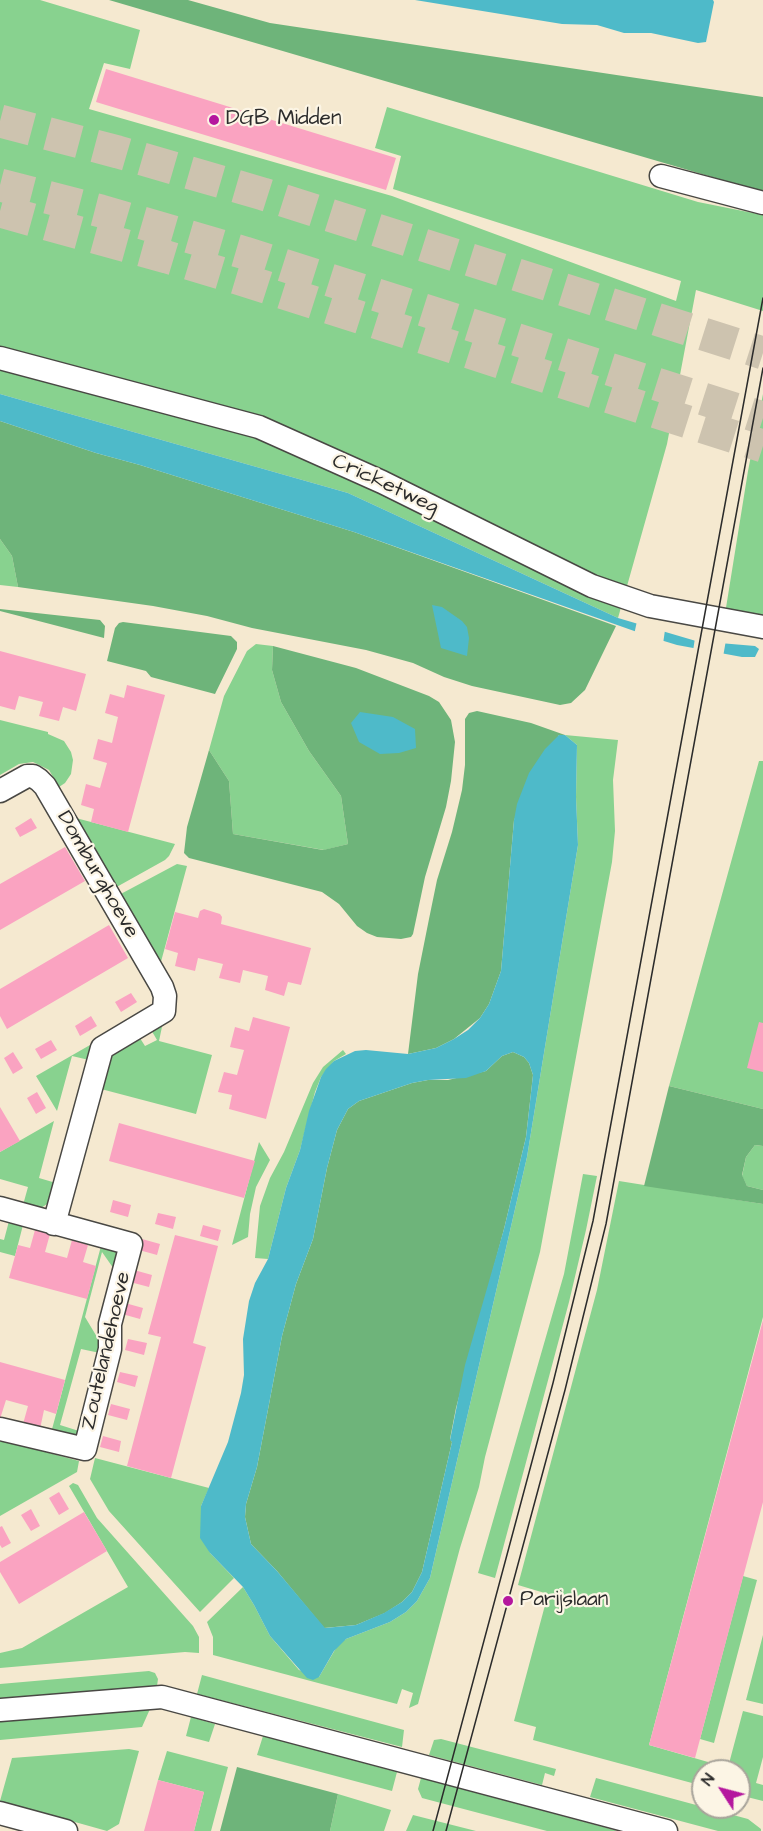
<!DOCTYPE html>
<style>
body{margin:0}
#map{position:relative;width:763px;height:1831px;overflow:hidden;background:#f5e9d0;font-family:"Architects Daughter",sans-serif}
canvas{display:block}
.north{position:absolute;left:691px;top:1759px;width:60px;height:60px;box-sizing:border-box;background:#fcf5e5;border:2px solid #a8a49b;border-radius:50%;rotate:306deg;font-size:16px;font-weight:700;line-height:24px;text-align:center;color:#2b2b2b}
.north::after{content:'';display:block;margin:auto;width:21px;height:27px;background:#b5179e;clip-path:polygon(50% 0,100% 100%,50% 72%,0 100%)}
</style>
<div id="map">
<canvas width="763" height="1831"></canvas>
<div class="north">N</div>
</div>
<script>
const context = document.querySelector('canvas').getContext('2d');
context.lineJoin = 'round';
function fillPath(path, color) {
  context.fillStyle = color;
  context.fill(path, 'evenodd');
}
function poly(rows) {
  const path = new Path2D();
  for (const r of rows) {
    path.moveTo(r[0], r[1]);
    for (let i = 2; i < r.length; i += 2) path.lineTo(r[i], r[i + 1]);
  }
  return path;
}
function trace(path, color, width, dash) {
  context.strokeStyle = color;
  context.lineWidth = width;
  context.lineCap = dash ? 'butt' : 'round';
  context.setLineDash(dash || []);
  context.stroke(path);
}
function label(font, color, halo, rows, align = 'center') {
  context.font = font + ' "Architects Daughter",sans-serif';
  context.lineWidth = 4.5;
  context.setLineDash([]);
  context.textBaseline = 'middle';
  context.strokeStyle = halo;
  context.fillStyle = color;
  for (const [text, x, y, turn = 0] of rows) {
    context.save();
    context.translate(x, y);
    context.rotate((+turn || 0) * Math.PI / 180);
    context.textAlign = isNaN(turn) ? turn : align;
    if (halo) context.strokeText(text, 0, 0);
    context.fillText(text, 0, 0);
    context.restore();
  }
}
fillPath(poly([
 [0,0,40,0,140,30,130,69,104,63,89,109,392,196,676,301,681,281,393,189,401,156,375,148,387,107,698,202,763,215,763,311,696,290,667,444,618,618,348,493,0,394],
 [763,394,763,618,725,614,748,471],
 [0,539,12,556,18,587,0,585],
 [256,644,273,646,272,670,281,702,309,751,341,796,348,844,324,850,233,834,229,781,209,750,224,696,247,651],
 [0,720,48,732,48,734,64,741,71,752,73,760,71,774,65,783,59,787,49,770,33,762,19,764,0,775],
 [565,735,618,740,613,780,615,831,612,862,540,1252,485,1457,479,1487,460,1548,418,1704,409,1708,413,1693,402,1689,397,1704,213,1655,213,1637,207,1622,243,1587,254,1605,270,1636,299,1670,319,1677,339,1643,346,1639,390,1622,406,1612,417,1601,430,1578,527,1157,578,845,576,797,577,745],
 [759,761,763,761,763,1109,669,1086],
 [72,817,175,844,169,856,165,860,113,889],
 [177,864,187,866,159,969,117,896],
 [163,1022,159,1041,212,1055,196,1114,101,1089,111,1054,138,1035,145,1046,157,1040,150,1028],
 [97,1041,89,1060,72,1056,57,1111,36,1076],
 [343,1050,346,1054,334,1061,321,1077,315,1092,300,1150,286,1188,268,1259,255,1258,260,1206,270,1178,284,1152,313,1083,323,1067],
 [54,1121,39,1178,56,1183,50,1202,41,1208,23,1205,28,1187,0,1179,0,1152],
 [259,1142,270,1160,256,1187,250,1214,248,1237,232,1245],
 [755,1145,763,1146,763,1190,747,1186,742,1176,746,1157],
 [583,1174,597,1176,586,1230,569,1302,495,1578,478,1573,564,1274],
 [619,1181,763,1204,763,1317,649,1745,708,1762,707,1771,703,1771,703,1786,533,1740,536,1727,514,1721,548,1594,518,1585,597,1290],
 [9,1221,23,1225,15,1256,0,1252,0,1239,4,1240],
 [101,1246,119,1251,116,1272,102,1252,85,1317,100,1342,100,1353,81,1349,60,1425,79,1431,77,1438,51,1433],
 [0,1442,8,1442,79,1461,77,1472,0,1516],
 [95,1458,209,1488,201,1506,210,1553,234,1578,200,1612,109,1511,90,1479],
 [73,1483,78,1485,97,1518,193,1626,199,1637,199,1653,185,1652,0,1668,0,1653,22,1648,128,1587,69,1486],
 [743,1576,757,1580,714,1743,700,1739],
 [763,1635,763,1704,746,1700],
 [149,1671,155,1673,158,1679,157,1686,0,1698,0,1684],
 [202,1675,404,1730,402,1747,197,1694],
 [150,1709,142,1727,0,1740,0,1722],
 [743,1711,763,1716,763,1757,756,1783,763,1785,763,1801,739,1795,739,1771,727,1771],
 [191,1717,215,1724,209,1742,186,1736],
 [263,1736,397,1772,392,1791,257,1755],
 [441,1739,556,1769,554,1776,545,1773,542,1785,429,1755,434,1740],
 [129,1749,139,1751,119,1824,107,1831,0,1801,12,1758],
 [167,1751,228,1767,211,1831,194,1831,204,1792,158,1780],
 [421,1778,618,1831,547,1831,422,1798,418,1789],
 [596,1778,748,1819,761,1829,761,1831,718,1831,590,1797],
 [338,1794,391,1810,384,1831,330,1831],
 [413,1815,476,1831,406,1831]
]), '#88d28f');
fillPath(poly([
 [109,0,188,0,270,23,763,97,763,192],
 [0,421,96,453,140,465,354,532,616,626,585,690,571,703,560,705,472,686,444,677,413,663,366,650,252,628,207,616,153,606,18,587,12,556,0,539],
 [0,609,100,620,105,626,104,638,0,611],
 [123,622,231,636,237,642,237,649,215,694,151,677,146,671,107,661,115,628,119,623],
 [273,646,356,668,429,696,439,702,451,720,455,742,451,781,446,807,425,877,413,934,411,937,401,939,377,937,367,933,357,926,339,904,322,892,189,858,184,853,187,827,209,750,229,781,233,834,323,850,348,844,341,796,309,751,281,702,272,670],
 [477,711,531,723,565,735,559,735,514,820,501,971,489,1004,480,1018,454,1039,436,1048,408,1054,418,974,429,919,437,880,452,832,462,790,465,765,465,719,469,713],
 [513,1052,524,1057,529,1063,533,1075,526,1137,504,1229,456,1408,450,1439,452,1442,422,1572,412,1592,402,1602,385,1613,356,1625,324,1628,277,1571,251,1544,245,1517,246,1504,257,1467,282,1336,296,1284,313,1239,327,1168,337,1130,348,1109,359,1101,412,1083,428,1080,448,1080,486,1071,502,1056],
 [669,1086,763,1109,763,1146,755,1145,746,1157,742,1175,747,1186,763,1190,763,1204,644,1186],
 [237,1767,338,1794,330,1831,220,1831]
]), '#6eb47a');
fillPath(poly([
 [415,0,713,0,714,2,706,42,698,43,651,33,624,33,597,25,562,24],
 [0,394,348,493,618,618,696,641,755,646,759,649,755,657,742,657,677,645,654,638,354,532,140,465,96,453,0,421],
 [432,605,442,607,462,621,467,627,469,638,467,656,441,648],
 [360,712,393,717,415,729,416,748,399,753,380,754,359,742,351,723],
 [559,735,565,735,577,745,576,797,578,845,527,1157,430,1578,417,1601,406,1612,390,1622,346,1639,334,1651,319,1677,313,1680,307,1678,270,1636,254,1605,243,1587,210,1553,200,1538,201,1506,228,1442,241,1393,244,1375,243,1339,249,1301,255,1283,268,1259,286,1188,300,1150,309,1111,321,1077,326,1069,334,1061,355,1051,366,1050,408,1054,436,1048,454,1039,468,1030,480,1018,489,1004,501,971,514,820,517,804,529,773,545,749],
 [513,1052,524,1057,529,1063,533,1075,526,1137,504,1229,465,1365,450,1440,452,1442,422,1572,412,1592,402,1602,384,1613,356,1625,325,1628,277,1571,251,1544,245,1517,246,1504,257,1467,282,1336,296,1284,313,1239,327,1168,337,1130,348,1109,359,1101,412,1083,428,1080,466,1078,486,1071,502,1056]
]), '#4ebac9');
fillPath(poly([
 [637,621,665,630,663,644,634,635],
 [695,638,726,640,723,657,693,651]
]), '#f5e9d0');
fillPath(poly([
 [106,69,396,158,386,190,96,102],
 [0,651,86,674,76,711,63,707,59,721,39,716,43,702,19,696,15,710,0,706],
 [127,685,165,695,128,832,91,822,94,809,81,805,86,784,100,788,107,763,93,759,98,739,112,743,118,717,105,713,110,694,124,698],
 [31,818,37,828,20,837,15,828],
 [65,847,85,881,0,930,0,884],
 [204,909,220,914,222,917,221,924,311,948,301,985,288,982,284,996,265,990,268,976,243,970,240,983,219,978,223,964,198,958,195,971,175,966,178,953,165,949,175,912,198,918,200,911],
 [109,925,128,958,7,1029,0,1016,0,989],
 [131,993,137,1002,121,1012,115,1002],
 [91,1016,97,1026,80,1036,75,1026],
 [253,1017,290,1027,266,1119,229,1109,232,1095,218,1092,224,1072,237,1075,244,1050,230,1047,235,1027,249,1031],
 [759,1022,763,1023,763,1072,747,1068],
 [51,1040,57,1050,41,1059,35,1049],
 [13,1052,23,1068,13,1074,4,1058],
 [37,1092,46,1108,36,1114,27,1098],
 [0,1107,20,1141,0,1152],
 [119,1123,255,1161,244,1198,109,1161],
 [113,1200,131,1205,128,1217,110,1212],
 [158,1213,176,1217,173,1229,155,1224],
 [203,1225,221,1230,218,1241,200,1236],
 [35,1230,50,1234,45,1252,67,1258,72,1240,88,1245,83,1262,96,1266,87,1299,9,1278,18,1245,30,1248],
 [175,1235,218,1246,193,1343,206,1347,171,1478,127,1466,161,1337,148,1334],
 [142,1239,160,1244,157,1255,139,1250],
 [134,1270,152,1275,149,1287,130,1282],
 [125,1303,143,1308,140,1319,122,1314],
 [763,1320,763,1502,695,1758,649,1745],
 [128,1339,147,1343,144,1355,125,1350],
 [0,1362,65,1380,56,1414,44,1410,40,1429,23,1424,28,1406,6,1400,0,1419],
 [120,1372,138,1376,135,1387,117,1382],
 [111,1404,130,1409,127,1420,108,1415],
 [103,1436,121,1441,119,1452,100,1447],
 [59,1492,69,1509,59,1515,49,1498],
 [31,1509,40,1526,31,1531,21,1515],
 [84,1512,107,1551,19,1604,0,1572,0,1562],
 [2,1526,11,1543,2,1548,0,1545,0,1527],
 [158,1780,204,1792,194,1831,144,1831]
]), '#faa3c1');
trace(poly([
 [0,121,118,152,263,194,763,353],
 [0,185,101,211,245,253,763,418],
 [0,211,167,257,237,278,763,446]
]), '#cdc3af', 33, [33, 16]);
const street = poly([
 [661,176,763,203],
 [0,358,259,427,382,482,592,586,650,606,763,627],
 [0,791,27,776,33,776,39,780,45,786,162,987,165,996,164,1011,102,1048,54,1224],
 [0,1208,131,1244,110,1324,110,1349,85,1449,0,1429],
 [0,1710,162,1697,666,1831],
 [0,1813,66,1831]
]);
trace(street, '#494844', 25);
trace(street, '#fff', 22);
trace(poly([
 [433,1831,553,1383,593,1221,763,298],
 [446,1831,565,1390,606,1224,763,368]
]), '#2b2b2b', 1.5);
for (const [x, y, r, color] of [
 [214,120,6,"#b5179e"],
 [508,1601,6,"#b5179e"]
]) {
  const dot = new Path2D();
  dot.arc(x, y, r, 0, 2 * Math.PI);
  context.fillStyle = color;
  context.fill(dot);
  trace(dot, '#fcf5e5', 2);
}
label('21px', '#2b2b2b', '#fcf5e5', [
 ["DGB Midden",226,120],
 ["Parijslaan",520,1601]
], 'left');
label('21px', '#2b2b2b', '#fcf5e5', [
 ["Cricketweg",385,485,25],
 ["Domburghoeve",97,875,60],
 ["Zoutelandehoeve",107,1351,-77]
]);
</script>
